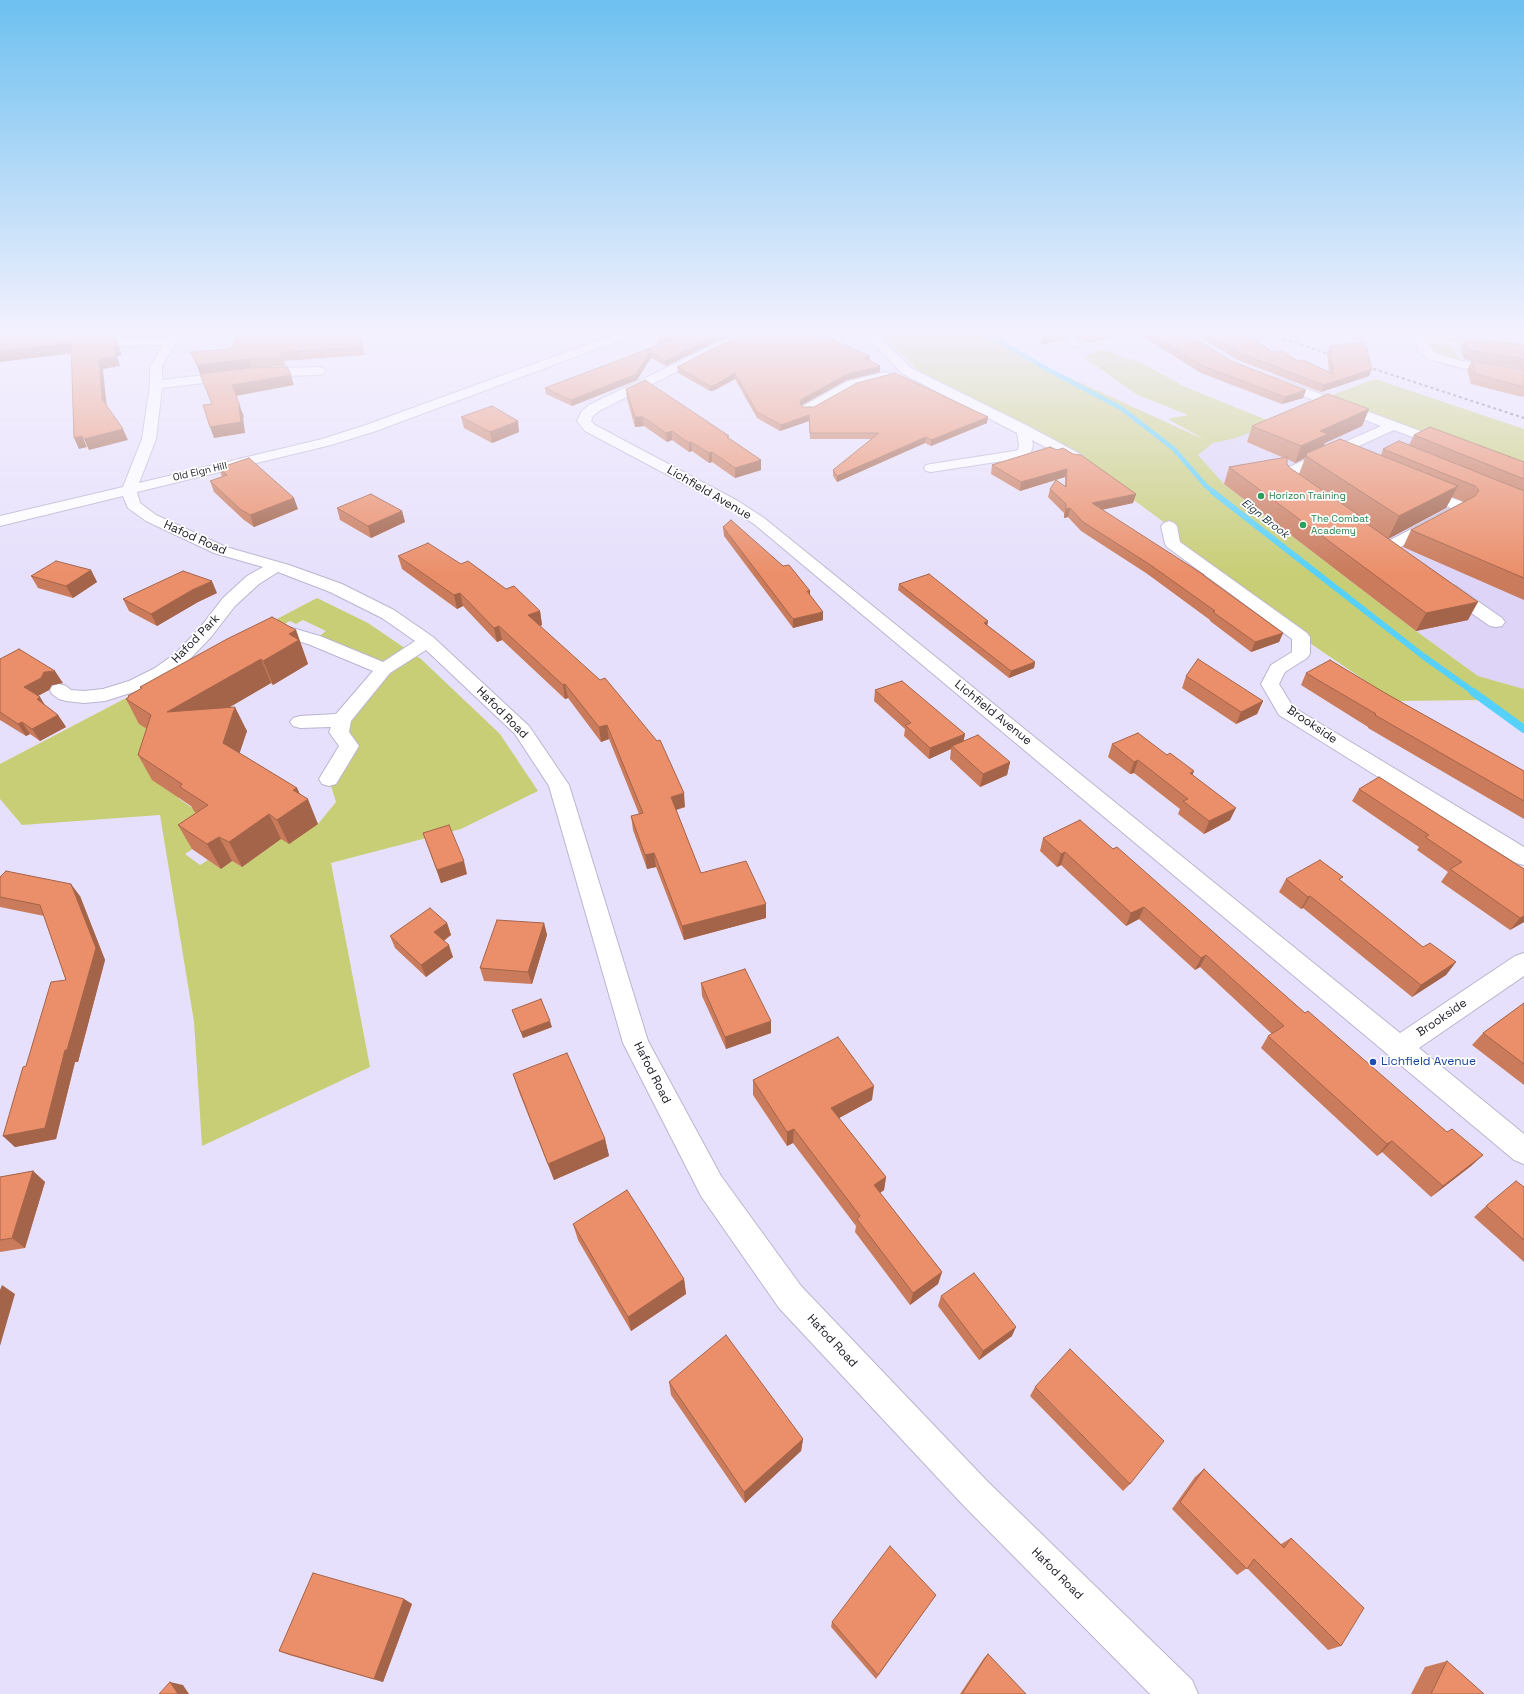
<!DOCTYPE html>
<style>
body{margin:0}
canvas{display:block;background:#e7e0fc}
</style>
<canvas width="1524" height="1694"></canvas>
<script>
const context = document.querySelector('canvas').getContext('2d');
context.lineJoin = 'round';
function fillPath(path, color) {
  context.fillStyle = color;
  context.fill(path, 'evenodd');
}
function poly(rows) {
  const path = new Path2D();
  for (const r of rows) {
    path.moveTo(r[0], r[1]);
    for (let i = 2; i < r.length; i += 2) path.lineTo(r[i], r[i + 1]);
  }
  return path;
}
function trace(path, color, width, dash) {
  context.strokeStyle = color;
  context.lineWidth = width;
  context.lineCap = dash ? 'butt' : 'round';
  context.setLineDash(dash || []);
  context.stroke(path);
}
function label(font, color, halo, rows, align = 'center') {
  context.font = font + ' "Space Grotesk",sans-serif';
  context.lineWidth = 3.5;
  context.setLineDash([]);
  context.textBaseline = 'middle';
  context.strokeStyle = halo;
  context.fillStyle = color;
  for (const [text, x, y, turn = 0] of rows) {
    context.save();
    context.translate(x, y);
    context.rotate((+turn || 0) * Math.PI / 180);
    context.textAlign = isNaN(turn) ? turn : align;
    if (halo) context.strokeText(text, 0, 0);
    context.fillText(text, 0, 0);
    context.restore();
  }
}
fillPath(poly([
 [1322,399,1524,477,1524,689,1478,676,1416,631,1224,484,1198,455,1212,443]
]), '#ddd4f7');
fillPath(poly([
 [881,335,990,335,1024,357,1205,440,1168,419,1188,415,1138,395,1083,357,1102,349,1146,365,1183,386,1274,423,1236,438,1213,443,1198,455,1224,484,1416,631,1478,676,1524,689,1524,729,1484,700,1395,701,1301,637,1173,544,1169,526,1043,433,922,374],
 [1432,343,1451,345,1461,362,1432,353,1428,345],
 [1375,379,1524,429,1524,474,1322,399],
 [317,598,368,623,421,659,500,734,538,791,461,829,331,863,370,1067,202,1146,194,1022,160,815,22,825,0,799,0,764],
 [303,620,326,631,314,640,384,669,339,732,349,746,329,779,336,802,318,824,281,839,242,867,232,861,221,869,208,860,200,865,185,854,223,829,178,798,179,797,156,734,266,634,290,621,296,624]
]), '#c8ce76');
trace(poly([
 [989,335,1047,369,1121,408,1174,449,1206,486,1215,493]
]), '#55d1fb', 4.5);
trace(poly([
 [1213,492,1423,656,1475,693]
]), '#55d1fb', 6);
trace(poly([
 [1473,692,1524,729]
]), '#55d1fb', 8);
const minor = poly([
 [109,335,123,338,168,338,171,335,184,335,176,343,162,366,162,380,252,369,319,367,323,368,325,371,323,374,319,375,252,377,162,388,156,439,139,483,322,439,366,425,613,335,630,335,629,337,376,431,331,445,137,492,140,503,156,515,226,547,289,565,342,584,394,610,433,637,529,726,569,785,648,1041,721,1176,801,1286,988,1482,1192,1680,1198,1694,1150,1694,964,1506,779,1308,701,1196,623,1043,549,786,515,734,426,650,390,673,351,721,349,732,359,746,336,784,329,786,322,784,319,779,339,746,329,732,331,727,300,728,293,726,290,722,293,718,300,716,336,714,373,671,308,644,280,636,277,632,280,628,286,627,292,628,320,636,383,662,415,641,382,618,330,592,278,572,259,584,235,606,211,637,188,661,169,676,143,689,105,701,84,703,66,701,59,699,52,694,50,690,52,686,59,684,66,686,71,690,84,691,103,689,129,681,155,668,176,653,199,629,223,598,247,576,263,567,214,553,146,521,128,508,123,496,0,526,0,516,123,487,142,439,150,385,150,366,163,345,123,346,91,338,87,339,83,338,81,336,109,335],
 [734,335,749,335,599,411,593,416,591,421,595,425,738,501,764,518,1400,1033,1515,956,1524,953,1524,976,1419,1048,1524,1134,1524,1164,1514,1160,754,524,728,507,585,431,577,421,582,411,589,405,734,335],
 [866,335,878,335,911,368,1028,426,1082,455,1084,458,1082,461,1077,462,1072,461,1032,440,1033,445,1031,452,1029,455,1022,458,931,472,926,471,924,468,926,465,931,464,1014,451,1018,450,1019,445,1017,433,903,374,866,335],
 [1063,335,1075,335,1080,344,1078,346,1070,346,1063,335],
 [1416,335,1426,335,1429,347,1436,353,1458,360,1524,371,1524,379,1457,367,1428,359,1417,348,1416,335],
 [885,372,889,373,891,376,889,379,856,387,813,412,803,412,801,409,803,406,848,381,885,372],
 [1278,378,1447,441,1449,444,1447,447,1442,448,1394,430,1297,474,1296,479,1311,491,1309,494,1304,495,1299,494,1282,481,1282,475,1287,468,1381,426,1274,385,1272,382,1274,379,1278,378],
 [1422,487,1463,502,1468,509,1465,512,1393,551,1387,553,1381,551,1379,548,1381,545,1451,508,1417,494,1415,491,1417,488,1422,487],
 [1169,521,1174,523,1177,526,1180,542,1307,633,1310,637,1310,654,1307,658,1285,672,1279,684,1293,707,1524,847,1524,865,1516,863,1279,715,1261,684,1271,665,1292,652,1292,639,1167,547,1165,544,1161,526,1164,523,1169,521],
 [1450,585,1456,586,1502,618,1505,622,1502,626,1496,627,1490,626,1444,594,1442,590,1444,586,1450,585]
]);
const major = poly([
 [1415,335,1454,335,1524,343,1524,351,1420,338,1415,335]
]);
trace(minor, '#bbb4cf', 2);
trace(major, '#fff', 2);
fillPath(minor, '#fff');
fillPath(major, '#d4c89d');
trace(poly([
 [1272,335,1338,357],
 [1362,365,1524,418]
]), '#6f6b7c', 2, [3, 3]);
fillPath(poly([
 [359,335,365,355,284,361,285,366,252,368,200,374,191,352,231,349],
 [730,335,666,366,651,358,637,380,572,406,546,394,545,388,661,344,657,344,657,339],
 [1076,335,1127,335,1126,338,1117,336,1088,343,1078,338],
 [1140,335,1189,335,1231,361,1303,398,1282,404,1201,373],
 [1196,335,1249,335,1272,352,1329,372,1327,353,1330,346,1369,376,1321,392,1238,360],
 [1465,339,1524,345,1524,369,1484,363,1524,370,1524,396,1522,397,1471,384,1467,370,1472,361,1464,359,1460,348],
 [870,356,869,361,880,366,880,372,847,380,802,405,801,406,802,407,987,423,931,446,925,443,837,482,833,476,833,470,871,439,810,439,809,421,780,431,757,418,735,379,715,390,710,391,678,373,677,367],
 [626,389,729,438,761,460,761,470,735,478,712,462,709,463,692,451,689,452,672,440,667,442,644,426,635,427,627,399],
 [1369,409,1362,426,1325,443,1323,446,1381,455,1383,449,1409,445,1414,435,1524,462,1524,600,1403,547,1411,530,1464,502,1452,497,1446,508,1388,539,1468,620,1416,631,1224,484,1229,467,1284,458,1247,442,1252,426],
 [1305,458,1299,474,1290,468,1287,464,1287,459,1295,463],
 [461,417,519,432,492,443,464,428],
 [1050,447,1136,494,1133,503,1102,510,1203,576,1283,633,1279,642,1251,652,1210,621,1210,620,1146,573,1081,531,1068,517,1064,518,1064,513,1048,497,1050,489,1065,486,1065,477,1020,491,991,474,992,465],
 [219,468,298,509,254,527,244,520,214,492,210,481,222,477],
 [337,508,402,511,405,522,371,538,340,520],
 [723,527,810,591,810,596,823,612,823,620,793,628,724,536],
 [398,556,461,564,506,589,540,611,542,625,540,626,685,807,676,810,701,873,766,918,684,940,656,867,647,869,633,830,631,816,639,814,609,739,601,742,568,698,565,699,502,640,497,642,463,606,457,609,402,569],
 [91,570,97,582,73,598,38,588,31,576],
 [899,584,988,621,987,625,1035,662,1034,668,1009,678,898,590],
 [217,593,198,602,157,626,129,611,123,599],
 [296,630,308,664,273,685,271,683,230,707,247,731,239,753,297,788,300,794,318,824,289,844,281,839,242,867,232,861,221,869,192,849,178,825,196,813,194,811,191,806,152,780,138,755,147,729,139,724,126,699,128,697,128,696,141,689,140,687],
 [0,659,63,683,52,685,49,690,38,696,40,697,44,705,58,715,66,727,40,741,30,734,26,736,0,720],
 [1306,673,1385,693,1524,771,1524,819,1368,728,1368,727,1301,685],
 [1186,676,1263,701,1257,714,1236,724,1182,688],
 [875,690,965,734,963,742,1010,762,1007,775,980,787,950,759,951,749,929,759,904,736,905,729,874,701],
 [1112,744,1192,775,1230,820,1204,834,1178,814,1180,809,1134,773,1130,774,1108,757],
 [1359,789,1524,869,1524,922,1510,930,1441,882,1448,872,1417,850,1419,847,1352,801],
 [423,833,467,874,441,883],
 [1043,838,1113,849,1305,1013,1447,1132,1483,1155,1471,1166,1431,1197,1382,1152,1377,1156,1261,1048,1268,1036,1272,1034,1200,967,1195,970,1139,919,1126,926,1061,865,1057,867,1040,851],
 [0,877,80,896,105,960,78,1062,75,1062,56,1139,15,1147,3,1136,26,1066,66,980,44,916,0,907],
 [1286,879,1341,881,1423,947,1456,962,1446,975,1412,997,1303,908,1301,909,1279,892],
 [447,923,451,935,444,941,453,957,426,977,395,948,390,936],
 [544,923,547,935,532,984,484,981,480,968],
 [701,983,771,1033,726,1049,702,996],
 [1524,1003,1524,1085,1472,1045,1483,1033],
 [512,1010,552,1027,523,1038],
 [513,1074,605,1139,609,1156,554,1180,519,1092],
 [753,1080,872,1100,839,1118,886,1177,884,1190,880,1193,942,1272,938,1284,910,1305,855,1232,856,1226,793,1143,787,1146,753,1095],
 [33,1171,45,1182,25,1248,0,1252,0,1177],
 [1524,1187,1524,1262,1474,1217,1486,1206],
 [573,1224,684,1279,686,1294,631,1331,578,1240],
 [941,1296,1012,1336,979,1360,938,1306],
 [669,1382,803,1439,801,1451,745,1503,671,1395],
 [1035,1387,1130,1484,1123,1491,1030,1396],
 [1204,1469,1281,1544,1291,1538,1341,1646,1328,1650,1247,1568,1237,1575,1172,1509,1195,1477],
 [936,1595,876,1679,831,1627,832,1622],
 [404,1599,412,1604,383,1682,289,1655,279,1651],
 [988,1654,1026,1694,960,1694,984,1658],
 [1447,1661,1484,1694,1411,1694,1425,1667]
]), '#ca7b5b');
fillPath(poly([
 [36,335,57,335,42,339],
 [125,335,137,335,126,336],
 [718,335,730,335,666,366,665,361],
 [1050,335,1065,335,1064,340,1041,345,1043,337],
 [1090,335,1117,335,1117,336,1088,343],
 [115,337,122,355,117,356,120,366,103,369,107,410,102,399,99,359,113,346],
 [71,343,75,353,0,362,0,351],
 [650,352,651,358,637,380,572,406,571,400],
 [870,356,869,362,864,358],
 [249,359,252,368,200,374,197,365],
 [880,366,880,372,847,380,802,405,800,408,800,402,802,399,848,374],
 [1372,369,1369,376,1321,392,1324,385],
 [735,373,735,379,715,390,710,391,710,386],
 [291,375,294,385,236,396,232,385],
 [1306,390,1303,398,1282,404,1285,397],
 [240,406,244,417,243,417,245,433,214,438,210,427,239,407],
 [1369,409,1362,426,1325,443,1321,451,1307,453,1305,458,1295,463,1301,446,1320,431],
 [809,415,809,421,780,431,781,425],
 [635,417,643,417,644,426,635,427],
 [988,417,987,423,931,446,931,440],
 [518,421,519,432,492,443,490,432],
 [123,429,128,440,89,450,84,439],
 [672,431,672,440,667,442,666,433],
 [82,436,87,447,79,449,74,438],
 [926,437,925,443,837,482,837,476],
 [691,442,692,451,689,452,689,443],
 [712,452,712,462,709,463,709,453],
 [761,460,761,470,735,478,735,468],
 [1067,469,1065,477,1020,491,1021,482],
 [1458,486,1446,508,1388,539,1399,516],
 [1136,494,1133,503,1090,512,1092,503],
 [294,498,298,509,254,527,250,515],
 [1070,508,1068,517,1064,518,1066,509],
 [402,511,405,522,371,538,368,526],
 [91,570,97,582,73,598,66,586],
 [212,581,217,593,198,602,157,626,151,614,192,590],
 [807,591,810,591,810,599],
 [460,593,463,606,457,609,454,595],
 [1478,602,1468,620,1416,631,1426,613],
 [540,611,542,625,531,629,528,615],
 [823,612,823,620,793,628,793,619],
 [988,621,987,627,984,623],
 [499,626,502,640,497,642,494,628],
 [296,630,308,664,273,685,263,661,289,634],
 [1283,633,1279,642,1251,652,1255,642],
 [261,659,271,683,180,736,167,712],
 [1035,662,1034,668,1009,678,1011,671],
 [55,671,63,683,52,685,49,690,32,699,24,687,44,672],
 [565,684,568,698,565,699,563,685],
 [40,697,48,710,37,699],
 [1263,701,1257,714,1236,724,1241,712],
 [235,707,247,731,235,767,223,743],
 [58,715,66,727,40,741,32,729],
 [22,722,30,734,26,736,18,724],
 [607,725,609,739,601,742,599,727],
 [965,734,963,744,952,746,951,749,929,759,930,748],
 [1138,760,1134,773,1130,774,1134,762],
 [1010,762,1007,775,980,787,983,774],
 [1194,771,1189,784,1190,773],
 [297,788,303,802,308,799,318,824,289,844,277,820,293,790],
 [684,793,685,807,672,811,671,797],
 [1236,808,1230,820,1204,834,1209,821],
 [269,814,281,839,242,867,229,842],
 [219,837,232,861,221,869,207,844],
 [1065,852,1061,865,1057,867,1061,854],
 [654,853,656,867,647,869,645,855],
 [464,861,467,874,441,883,437,870],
 [71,884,80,896,105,960,78,1062,75,1062,56,1139,15,1147,3,1136,65,1050],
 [1310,896,1303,908,1301,909,1308,897],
 [766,904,766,918,684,940,682,926],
 [1144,907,1139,919,1126,926,1131,913],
 [1524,916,1524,922,1510,930,1520,918],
 [447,923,451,935,438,944,434,932],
 [544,923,547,935,532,984,528,972],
 [449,945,453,957,426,977,421,965],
 [1206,955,1200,967,1195,970,1201,958],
 [1456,962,1446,975,1412,997,1421,985],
 [550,1021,552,1027,523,1038,521,1032],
 [771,1021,771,1033,726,1049,725,1037],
 [874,1086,872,1100,830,1123,831,1108],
 [794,1129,793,1143,787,1146,787,1132],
 [605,1139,609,1156,554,1180,548,1164],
 [1392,1141,1382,1152,1377,1156,1387,1144],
 [1483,1155,1471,1166,1431,1197,1443,1186],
 [33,1171,45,1182,25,1248,12,1238],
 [886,1177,884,1190,871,1199,874,1185],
 [942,1272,938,1284,910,1305,913,1293],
 [684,1279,686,1294,631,1331,628,1317],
 [2,1285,15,1294,0,1346,0,1290],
 [1016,1327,1012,1336,979,1360,983,1351],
 [803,1439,801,1451,745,1503,744,1492],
 [404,1599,412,1604,383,1682,374,1679],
 [170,1682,183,1685,189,1694,178,1694]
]), '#a4644a');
const building = poly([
 [0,335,37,335,42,338,54,335,110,335,115,337,117,345,113,346,116,356,99,359,102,399,123,429,84,439,82,436,74,438,71,343,0,351,0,335],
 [238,335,359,335,363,347,280,353,283,358,249,359,197,365,191,352,231,349,238,335],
 [664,335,718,335,665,361,650,352,636,374,571,400,545,388,675,339,657,339,664,335],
 [740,335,822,335,870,356,864,358,880,366,848,374,802,399,800,402,802,407,814,407,857,383,895,373,988,417,931,440,926,437,837,476,833,470,879,433,810,433,809,415,781,425,757,412,735,373,715,385,710,386,677,367,740,335],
 [1044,335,1050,335,1043,337,1044,335],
 [1153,335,1189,335,1231,361,1306,390,1285,397,1203,366,1153,335],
 [1210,335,1249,335,1272,352,1282,351,1298,361,1303,360,1333,374,1330,346,1365,342,1372,369,1324,385,1240,353,1210,335],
 [1465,339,1524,345,1524,359,1468,350,1465,339],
 [1472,361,1524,370,1524,387,1476,374,1472,361],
 [287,367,291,375,232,385,240,406,239,407,241,422,210,427,203,405,212,404,200,374,249,368,287,367],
 [645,380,729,436,727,437,761,460,735,468,712,452,709,453,691,442,689,443,672,431,666,433,643,417,635,417,626,389,645,380],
 [1328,394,1369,409,1320,431,1328,434,1301,446,1252,426,1328,394],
 [492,406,518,421,490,432,461,417,492,406],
 [1430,427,1524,462,1524,479,1414,435,1430,427],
 [1340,439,1458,486,1399,516,1306,456,1307,453,1340,439],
 [1399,441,1524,491,1524,578,1411,530,1475,496,1479,490,1475,486,1383,449,1399,441],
 [1050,447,1057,450,1063,448,1073,454,1081,455,1136,494,1092,503,1204,575,1203,575,1283,633,1255,642,1213,612,1215,611,1149,564,1083,522,1070,508,1066,509,1066,504,1050,489,1056,480,1066,487,1067,469,1021,482,992,465,1050,447],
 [1287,457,1287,464,1290,468,1360,516,1359,518,1478,602,1426,613,1229,467,1287,457],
 [249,458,294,498,250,515,240,509,210,481,227,475,219,468,249,458],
 [371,494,402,511,368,526,337,508,371,494],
 [731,520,783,566,789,565,810,591,807,591,823,612,793,619,723,527,731,520],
 [428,543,461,564,468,561,506,589,514,586,540,611,528,615,600,680,605,678,657,741,660,740,684,793,671,797,701,873,746,861,766,904,682,926,654,853,645,855,631,816,643,813,607,725,599,727,565,684,563,685,499,626,494,628,460,593,454,595,398,556,428,543],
 [56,561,91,570,66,586,31,576,56,561],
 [183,571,212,581,192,590,151,614,123,599,183,571],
 [929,574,988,621,984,623,1035,662,1011,671,899,584,929,574],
 [272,617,296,630,289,634,299,640,263,661,261,659,167,712,235,707,223,743,297,788,293,790,308,799,277,820,269,814,229,842,219,837,207,844,178,825,208,805,180,787,182,784,138,755,151,715,126,699,129,697,128,696,142,688,140,687,227,639,272,617],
 [19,649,55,671,44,672,41,678,24,687,40,697,37,699,58,715,32,729,22,722,18,724,0,712,0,659,19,649],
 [1198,659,1263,701,1241,712,1186,676,1198,659],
 [1330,660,1385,693,1524,771,1524,801,1375,715,1376,714,1306,673,1330,660],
 [902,681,965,734,930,748,905,725,911,723,875,690,902,681],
 [1138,733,1167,755,1170,753,1194,771,1190,773,1236,808,1209,821,1183,801,1188,799,1138,760,1134,762,1112,744,1138,733],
 [978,735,1010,762,983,774,952,746,978,735],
 [1379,777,1524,869,1524,916,1520,918,1450,869,1462,862,1425,837,1429,835,1359,789,1379,777],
 [1080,820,1113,849,1117,847,1305,1013,1308,1011,1447,1132,1452,1129,1483,1155,1443,1186,1392,1141,1387,1144,1268,1036,1284,1026,1206,955,1201,958,1144,907,1131,913,1065,852,1061,854,1043,838,1080,820],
 [449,825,464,861,437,870,423,833,449,825],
 [1320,860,1343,877,1339,879,1423,947,1430,943,1456,962,1421,985,1310,896,1308,897,1286,879,1320,860],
 [6,871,71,884,96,948,67,1050,65,1050,45,1128,3,1136,23,1067,26,1066,51,982,66,980,40,905,0,897,0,877,6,871],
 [430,908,447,923,434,932,449,945,421,965,390,936,430,908],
 [497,920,544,923,528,972,480,968,497,920],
 [745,969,771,1021,725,1037,701,983,745,969],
 [541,999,550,1021,521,1032,512,1010,541,999],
 [1524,1003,1524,1064,1483,1033,1524,1003],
 [838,1037,874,1086,831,1108,886,1177,874,1185,942,1272,913,1293,857,1219,860,1216,794,1129,787,1132,753,1080,838,1037],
 [567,1053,605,1139,548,1164,513,1074,567,1053],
 [33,1171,12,1238,0,1240,0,1177,33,1171],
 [1516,1181,1524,1187,1524,1240,1486,1206,1516,1181],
 [627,1190,684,1279,628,1317,573,1224,627,1190],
 [974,1273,1016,1327,983,1351,941,1296,974,1273],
 [726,1335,803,1439,744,1492,669,1382,726,1335],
 [1070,1349,1164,1441,1130,1484,1035,1387,1070,1349],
 [1204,1469,1284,1548,1291,1538,1364,1608,1341,1646,1254,1559,1247,1569,1180,1502,1204,1469],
 [890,1546,936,1595,878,1675,832,1622,890,1546],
 [313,1573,404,1599,374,1679,279,1651,313,1573],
 [988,1654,1026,1694,962,1694,988,1654],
 [1447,1661,1484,1694,1431,1694,1447,1661],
 [170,1682,178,1694,159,1694,170,1682]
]);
fillPath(building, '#eb8f6a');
trace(building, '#a4644a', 1);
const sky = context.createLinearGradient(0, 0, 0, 573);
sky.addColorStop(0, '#6dc0f0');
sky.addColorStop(0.58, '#f4f1fe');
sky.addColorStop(1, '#f4f1fe00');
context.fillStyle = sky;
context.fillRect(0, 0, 1524, 573);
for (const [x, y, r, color] of [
 [1261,496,4,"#2e9e5b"],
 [1303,525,4,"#2e9e5b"],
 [1373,1062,4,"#1a4fb4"]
]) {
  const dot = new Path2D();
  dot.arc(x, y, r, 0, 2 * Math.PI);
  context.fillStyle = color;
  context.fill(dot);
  trace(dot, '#fff', 1.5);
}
label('10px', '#1c1923', '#fff', [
 ["Old Eign Hill",200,472,-13]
]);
label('10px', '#27864d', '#fff', [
 ["Horizon Training",1269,496],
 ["The Combat",1311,519],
 ["Academy",1311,531]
], 'left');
label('italic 11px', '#1b3139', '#fff', [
 ["Eign Brook",1265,519,38]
]);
label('12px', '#1c1923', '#fff', [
 ["Lichfield Avenue",709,493,30],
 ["Hafod Road",195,538,24],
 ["Hafod Park",196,639,-46],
 ["Hafod Road",502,713,45],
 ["Lichfield Avenue",993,713,39],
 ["Brookside",1312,725,34],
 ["Brookside",1442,1018,-34],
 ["Hafod Road",652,1073,63],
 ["Hafod Road",832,1341,47],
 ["Hafod Road",1057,1574,45]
]);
label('12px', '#164399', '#fff', [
 ["Lichfield Avenue",1381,1062]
], 'left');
</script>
